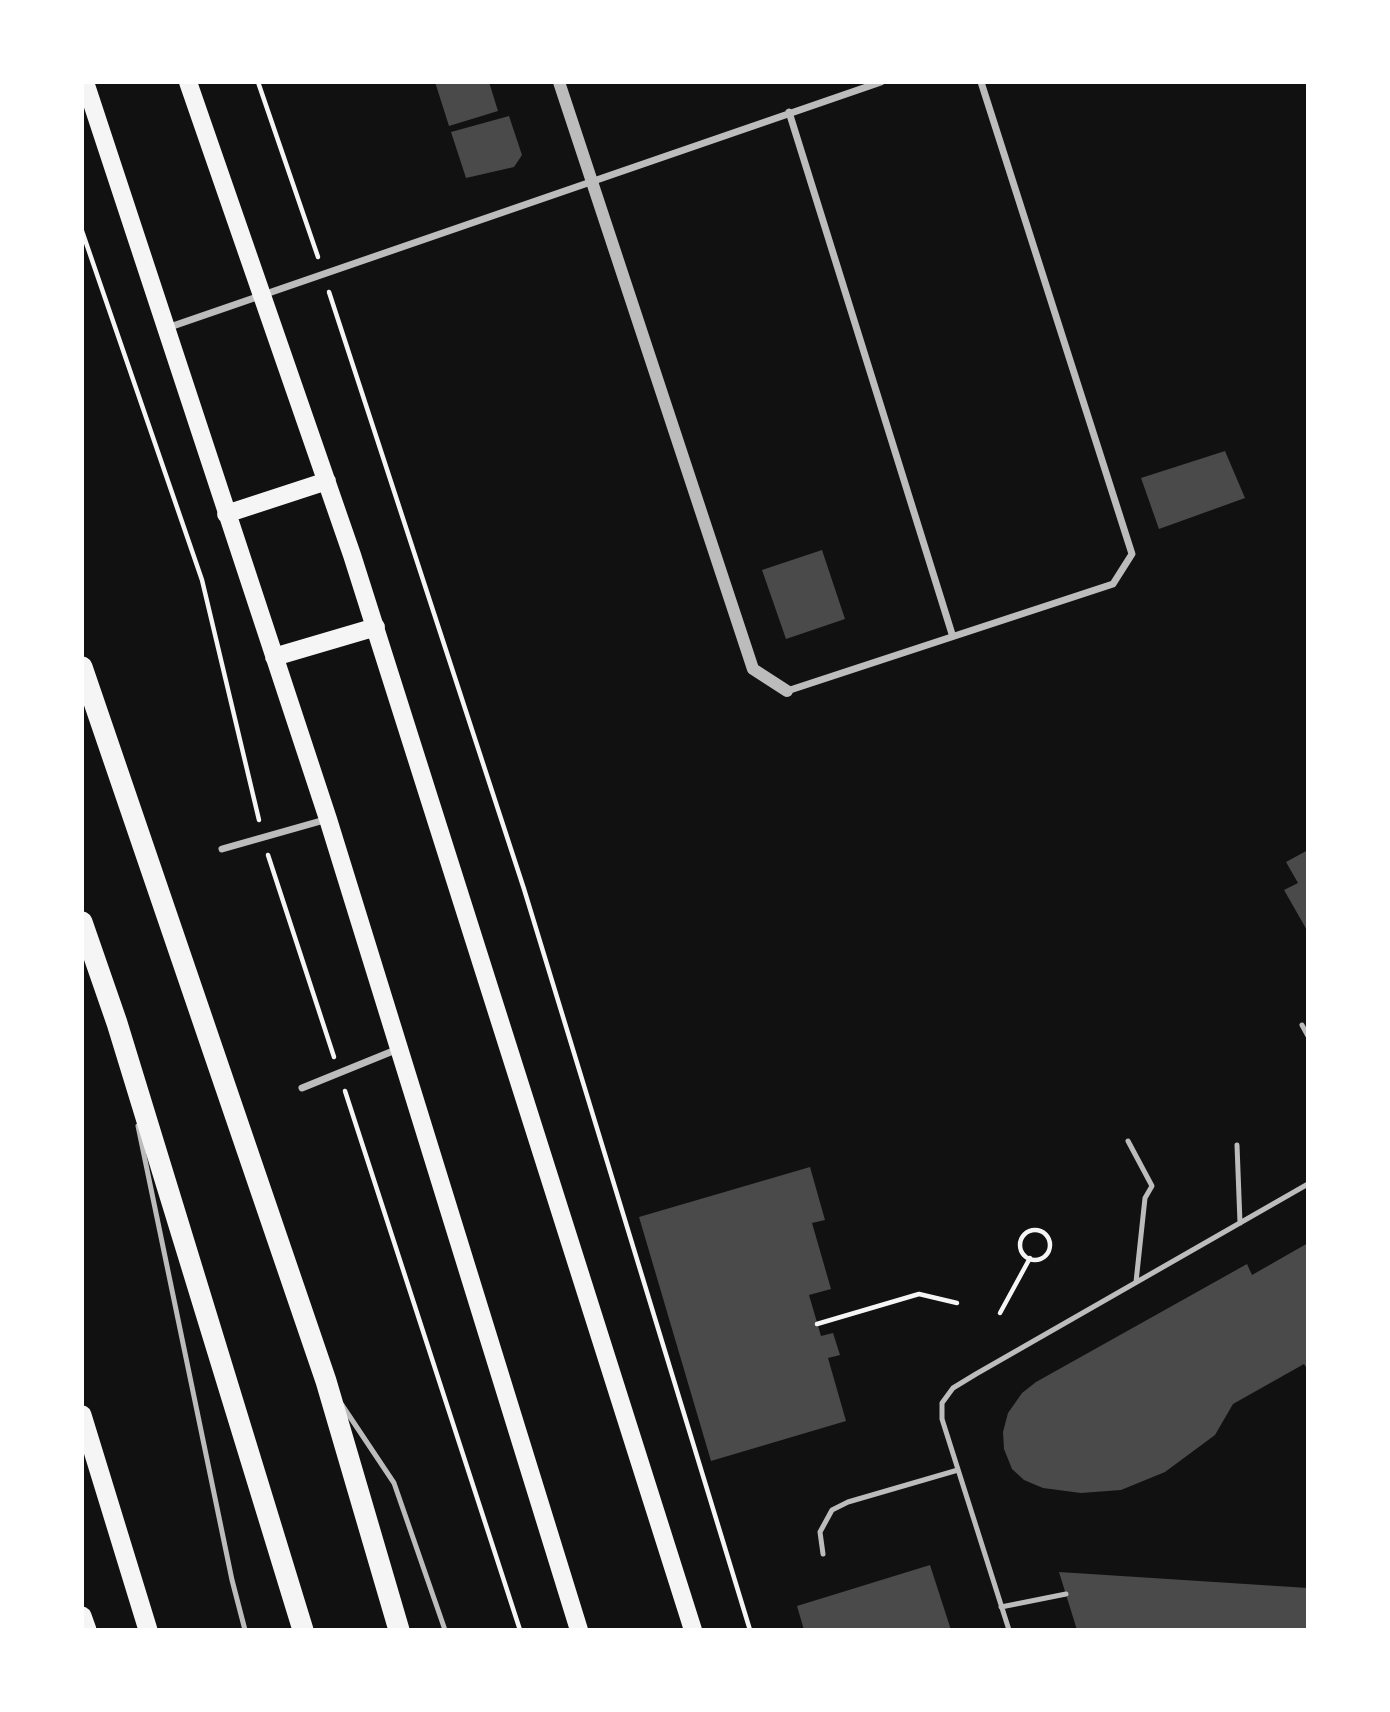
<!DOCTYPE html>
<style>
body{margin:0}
#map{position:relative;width:1390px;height:1712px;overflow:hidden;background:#111;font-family:"Nunito Sans",sans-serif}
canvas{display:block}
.frame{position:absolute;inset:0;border:84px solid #fff;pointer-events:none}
</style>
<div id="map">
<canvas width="1390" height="1712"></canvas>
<div class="frame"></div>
</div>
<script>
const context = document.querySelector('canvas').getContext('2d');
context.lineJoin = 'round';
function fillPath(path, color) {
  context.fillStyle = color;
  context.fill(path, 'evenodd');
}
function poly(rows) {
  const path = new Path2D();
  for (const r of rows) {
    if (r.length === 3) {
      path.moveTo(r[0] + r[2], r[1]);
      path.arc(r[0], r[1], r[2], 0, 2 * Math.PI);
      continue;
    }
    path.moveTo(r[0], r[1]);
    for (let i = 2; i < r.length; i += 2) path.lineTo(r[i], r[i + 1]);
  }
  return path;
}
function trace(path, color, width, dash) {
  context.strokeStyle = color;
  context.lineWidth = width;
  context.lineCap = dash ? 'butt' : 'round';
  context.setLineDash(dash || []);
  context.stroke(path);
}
fillPath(poly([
 [435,82,489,82,498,111,449,126],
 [509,116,522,155,514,167,466,178,451,132],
 [1225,451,1245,498,1159,529,1141,478],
 [822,550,845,619,786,639,762,570],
 [1308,850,1308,932,1284,890,1298,883,1286,862],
 [810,1167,825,1220,812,1223,831,1289,809,1295,821,1336,833,1333,840,1355,828,1358,846,1421,711,1461,639,1217],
 [1308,1243,1308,1370,1304,1364,1233,1404,1215,1435,1165,1472,1121,1490,1081,1493,1043,1488,1024,1480,1012,1469,1004,1449,1003,1432,1008,1413,1022,1393,1036,1382,1247,1264,1252,1275],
 [930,1565,951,1630,804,1630,797,1606],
 [1059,1572,1308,1588,1308,1630,1077,1630]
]), '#4a4a4a');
trace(poly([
 [258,82,318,257],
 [82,231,202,580,259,820],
 [329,292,524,889,750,1630],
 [268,855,334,1057],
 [345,1091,520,1630],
 [1035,1245,15],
 [1000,1313,1030,1258],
 [817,1324,919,1294,957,1303]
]), '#f5f5f5', 4.5);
trace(poly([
 [1302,1025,1308,1036],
 [138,1126,232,1580,245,1630],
 [1128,1141,1152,1186,1145,1198,1136,1282],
 [1237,1145,1240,1223],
 [342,1405,394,1483,445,1630],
 [823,1554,820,1532,832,1510,848,1502,958,1470],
 [1001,1607,1066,1594],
 [1009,1630,942,1419,942,1403,953,1388,976,1374,1308,1184]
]), '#bcbcbc', 5);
trace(poly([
 [789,112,952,634],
 [167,328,881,82],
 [787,691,1113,584,1132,554,981,82],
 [222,849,328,819],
 [302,1088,398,1049]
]), '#bcbcbc', 7);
trace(poly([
 [559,82,753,669,787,691]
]), '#bcbcbc', 12);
trace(poly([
 [85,82,328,819,579,1630],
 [188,82,352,555,693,1630],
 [226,514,327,481],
 [274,657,376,627]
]), '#f5f5f5', 18);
trace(poly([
 [82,1415,148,1630],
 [82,1616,87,1630]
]), '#f5f5f5', 19);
trace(poly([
 [82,667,326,1381,399,1630],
 [82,922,117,1023,303,1630]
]), '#f5f5f5', 21);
</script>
